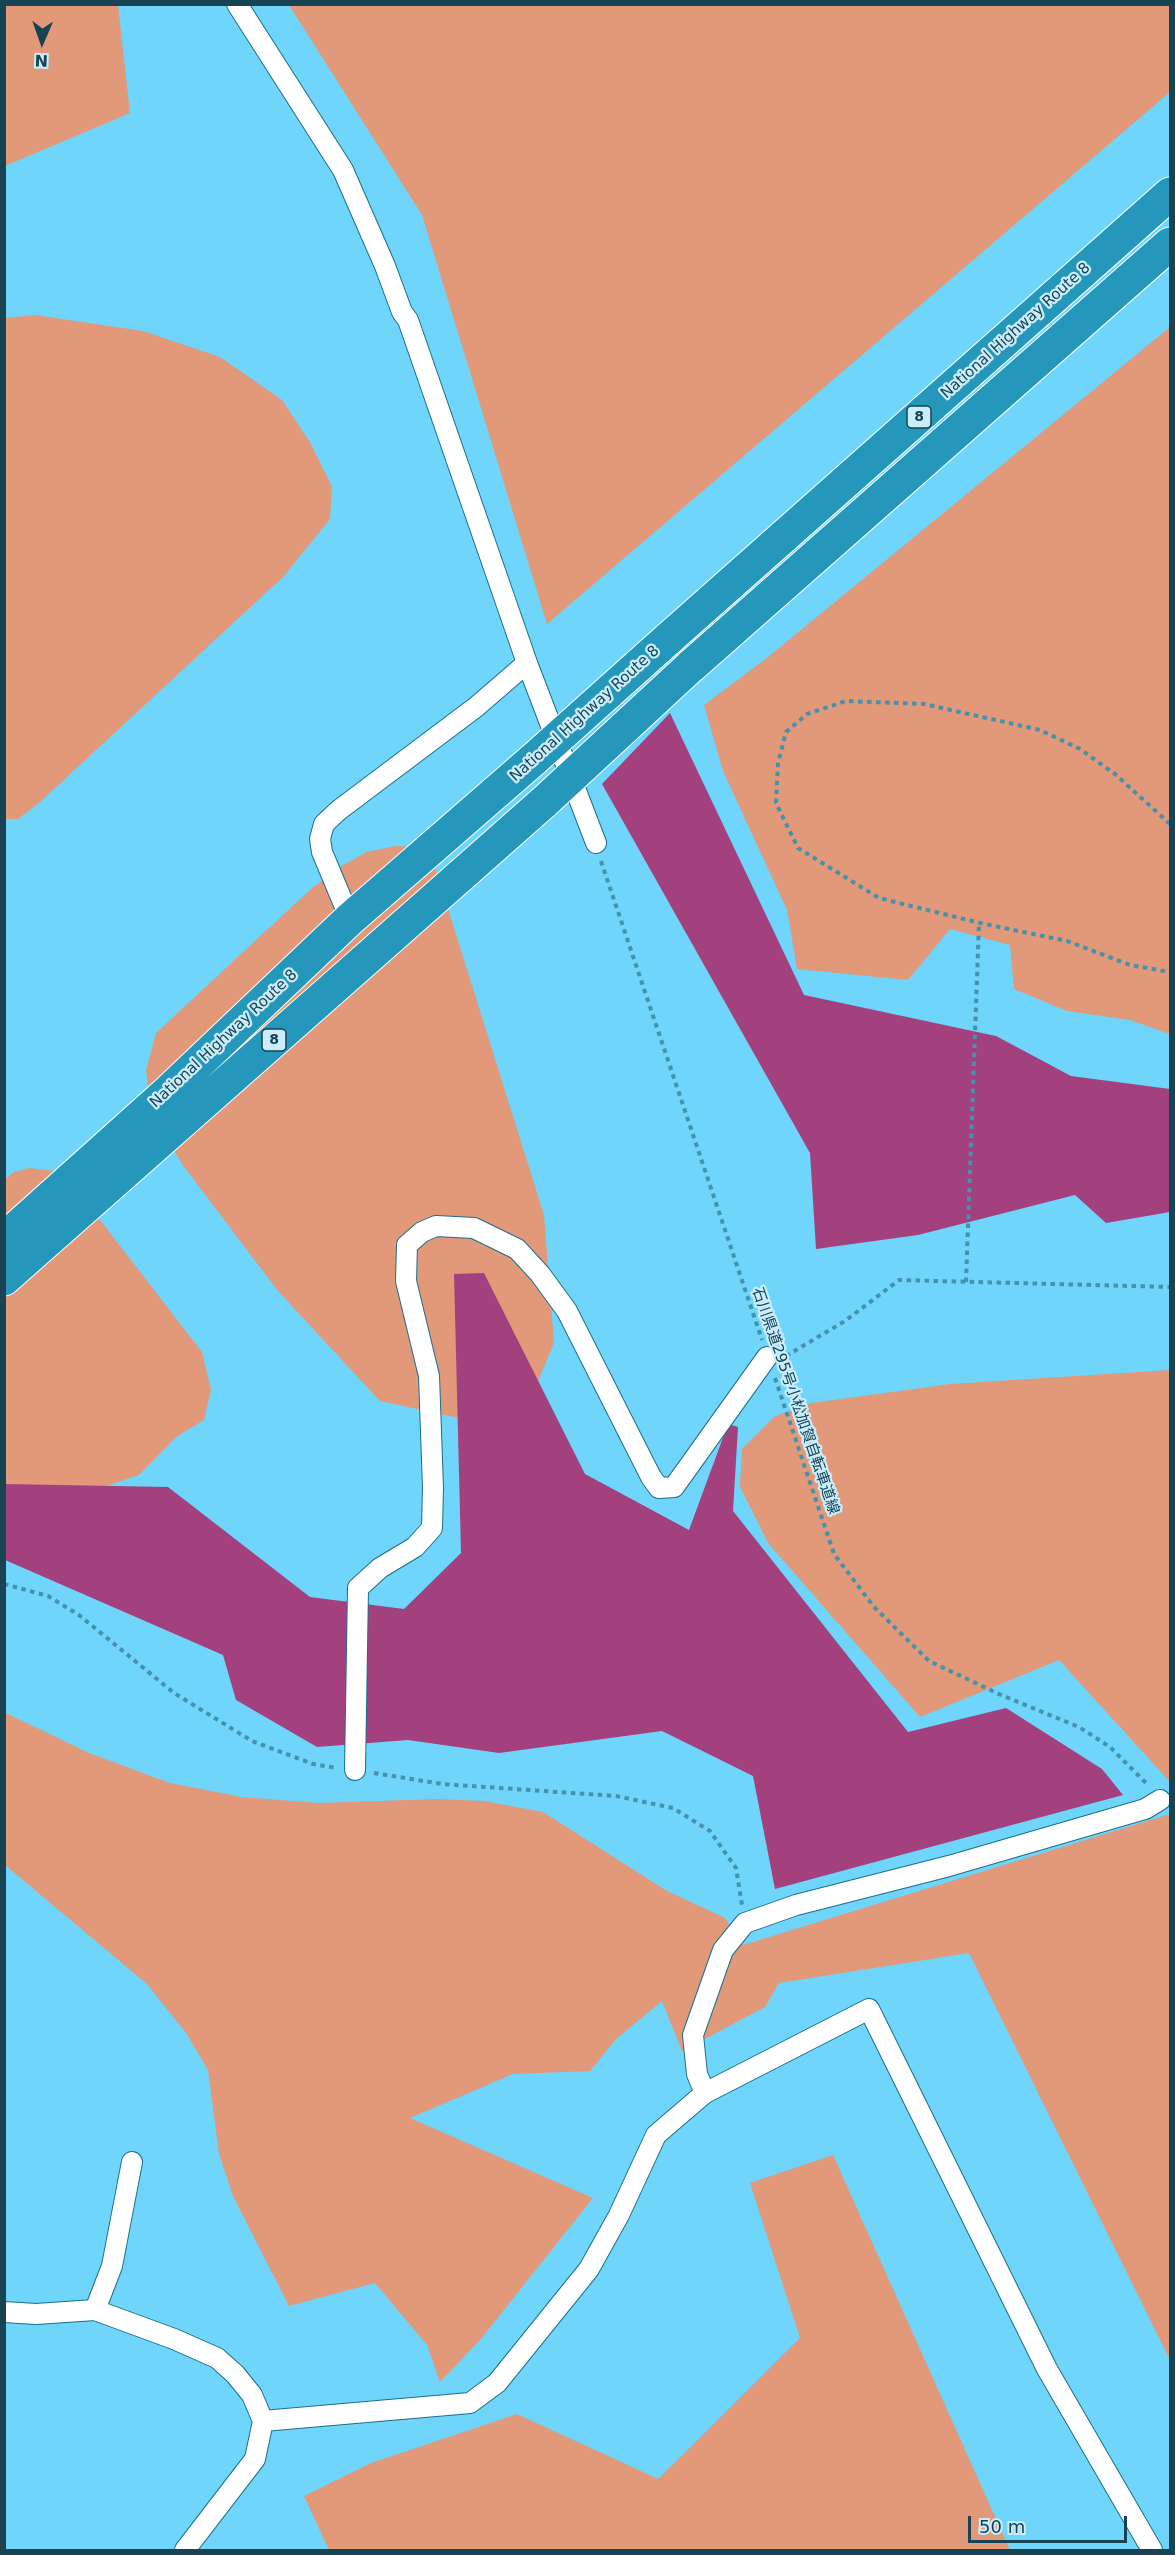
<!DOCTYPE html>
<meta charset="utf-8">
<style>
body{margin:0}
#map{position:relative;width:1175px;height:2555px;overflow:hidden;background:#6fd5fa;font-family:"DejaVu Sans",sans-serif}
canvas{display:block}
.frame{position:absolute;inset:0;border:6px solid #174352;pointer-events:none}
.north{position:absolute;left:12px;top:12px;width:60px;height:60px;-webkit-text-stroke:4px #c9edfc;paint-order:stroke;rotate:182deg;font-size:16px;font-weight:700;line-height:24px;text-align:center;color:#174352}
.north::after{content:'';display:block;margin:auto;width:21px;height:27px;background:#174352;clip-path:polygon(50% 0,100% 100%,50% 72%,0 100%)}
.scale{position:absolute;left:968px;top:2516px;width:159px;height:27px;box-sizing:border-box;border:3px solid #174352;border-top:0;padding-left:8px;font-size:18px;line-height:21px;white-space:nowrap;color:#174352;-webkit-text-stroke:4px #c9edfc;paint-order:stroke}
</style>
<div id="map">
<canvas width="1175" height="2555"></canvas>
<div class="frame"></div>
<div class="north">N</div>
<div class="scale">50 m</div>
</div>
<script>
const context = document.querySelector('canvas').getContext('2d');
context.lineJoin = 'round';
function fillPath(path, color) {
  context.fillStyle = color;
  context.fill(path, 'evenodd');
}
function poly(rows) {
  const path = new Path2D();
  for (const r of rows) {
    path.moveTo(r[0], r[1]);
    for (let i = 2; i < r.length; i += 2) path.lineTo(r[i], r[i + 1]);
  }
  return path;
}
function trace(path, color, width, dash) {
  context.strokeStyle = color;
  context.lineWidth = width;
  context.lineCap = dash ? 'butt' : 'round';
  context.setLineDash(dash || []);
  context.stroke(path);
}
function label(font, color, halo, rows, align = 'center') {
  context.font = font + ' "DejaVu Sans","Noto Sans JP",sans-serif';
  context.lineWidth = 4.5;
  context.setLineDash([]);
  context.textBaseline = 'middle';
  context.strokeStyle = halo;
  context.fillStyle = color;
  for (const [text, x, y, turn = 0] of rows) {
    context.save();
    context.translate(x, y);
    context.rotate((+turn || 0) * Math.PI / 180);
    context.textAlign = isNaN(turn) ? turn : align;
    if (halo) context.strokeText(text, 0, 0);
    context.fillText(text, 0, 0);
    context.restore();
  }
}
fillPath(poly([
 [5,4,118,5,130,113,5,166],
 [289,5,1170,5,1170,92,547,624,422,215],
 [35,315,143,331,220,357,282,400,310,442,332,487,330,519,284,576,41,801,18,819,5,819,5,318],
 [1170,327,1170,1034,1130,1020,1067,1011,1014,989,1010,945,950,929,908,980,797,969,787,910,723,771,704,705,768,657],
 [395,846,419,847,433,861,544,1215,554,1343,535,1388,482,1423,380,1401,278,1291,182,1164,152,1112,146,1071,156,1033,312,888,343,865,367,852],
 [30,1168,63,1172,202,1352,211,1390,204,1420,176,1437,139,1475,103,1487,5,1485,5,1179,14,1172],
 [1170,1370,1170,1782,1059,1660,920,1717,768,1543,740,1487,742,1449,775,1416,811,1403,950,1384],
 [4,1712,89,1753,170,1783,242,1797,318,1803,437,1799,484,1801,543,1812,667,1891,725,1918,743,1945,1170,1814,1170,2360,969,1953,779,1983,765,2007,682,2051,662,2001,616,2039,590,2071,513,2074,410,2118,593,2198,480,2340,440,2382,427,2345,375,2283,289,2306,233,2196,219,2154,208,2070,186,2033,147,1984,5,1865],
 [833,2155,1010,2550,329,2550,304,2496,371,2463,517,2414,658,2479,800,2338,750,2183]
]), '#e1997a');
fillPath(poly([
 [670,713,804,995,996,1036,1071,1076,1170,1089,1170,1212,1106,1223,1075,1195,918,1235,816,1249,810,1153,602,784],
 [484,1273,585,1474,689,1530,728,1424,738,1427,733,1511,908,1732,1006,1708,1102,1769,1123,1795,775,1889,753,1776,662,1731,499,1753,408,1740,317,1747,236,1700,223,1655,5,1560,5,1484,168,1487,310,1597,404,1609,461,1553,454,1274]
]), '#a3417f');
const street = poly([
 [237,4,343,170,385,266,402,312,408,320,527,663,596,843],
 [350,919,322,852,320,839,324,824,339,810,476,707,527,663],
 [355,1770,358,1588,380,1568,415,1547,432,1528,433,1488,429,1376,406,1281,407,1245,422,1232,436,1226,474,1228,517,1249,540,1274,567,1311,651,1477,659,1488,674,1487,767,1357],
 [705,2093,697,2074,693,2035,723,1950,745,1923,796,1905,949,1866,1145,1809,1160,1800],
 [95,2310,112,2266,132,2162],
 [4,2312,36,2314,95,2310,174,2339,217,2358,235,2374,252,2395,263,2421,255,2459,185,2550],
 [263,2421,470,2403,497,2383,589,2269,619,2215,656,2135,705,2093,869,2009,1047,2369,1152,2550]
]);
const highway = poly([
 [668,639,1170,194],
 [690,667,1170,244],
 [4,1239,169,1091,350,919,534,759],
 [4,1279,544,802]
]);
trace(street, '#1b6f8a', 22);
trace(highway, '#fff', 35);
trace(poly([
 [1170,824,1115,774,1080,749,1040,730,924,704,846,701,807,714,786,732,778,763,776,803,798,848,879,898,980,923,1067,941,1130,965,1170,972],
 [601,861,762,1340],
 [966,1282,979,923],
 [786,1356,845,1321,899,1280,1170,1287],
 [775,1378,834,1554,874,1607,929,1661,1001,1695,1079,1727,1110,1747,1148,1785],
 [4,1584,48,1596,79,1615,174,1693,252,1741,313,1764,337,1768],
 [374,1773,442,1784,616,1796,673,1808,710,1831,736,1868,742,1905]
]), '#4691ac', 4, [4.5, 4.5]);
trace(street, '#fff', 20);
trace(highway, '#2497bb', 33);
const highwayBridge = poly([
 [534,759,668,639],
 [544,802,690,667]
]);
trace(highwayBridge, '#fff', 35, []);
trace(highwayBridge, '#2497bb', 33);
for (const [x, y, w] of [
 [919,417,24],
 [274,1040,24]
]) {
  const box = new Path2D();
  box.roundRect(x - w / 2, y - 11, w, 22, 4.5);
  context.fillStyle = '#c9edfc';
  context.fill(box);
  trace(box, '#174352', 1.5);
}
label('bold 14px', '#174352', null, [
 ["8",919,417],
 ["8",274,1040]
]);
label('15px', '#174352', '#c9edfc', [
 ["National Highway Route 8",1016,331,-42],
 ["National Highway Route 8",585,714,-42],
 ["National Highway Route 8",224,1039,-43],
 ["石川県道295号小松加賀自転車道線",795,1401,71]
]);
</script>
